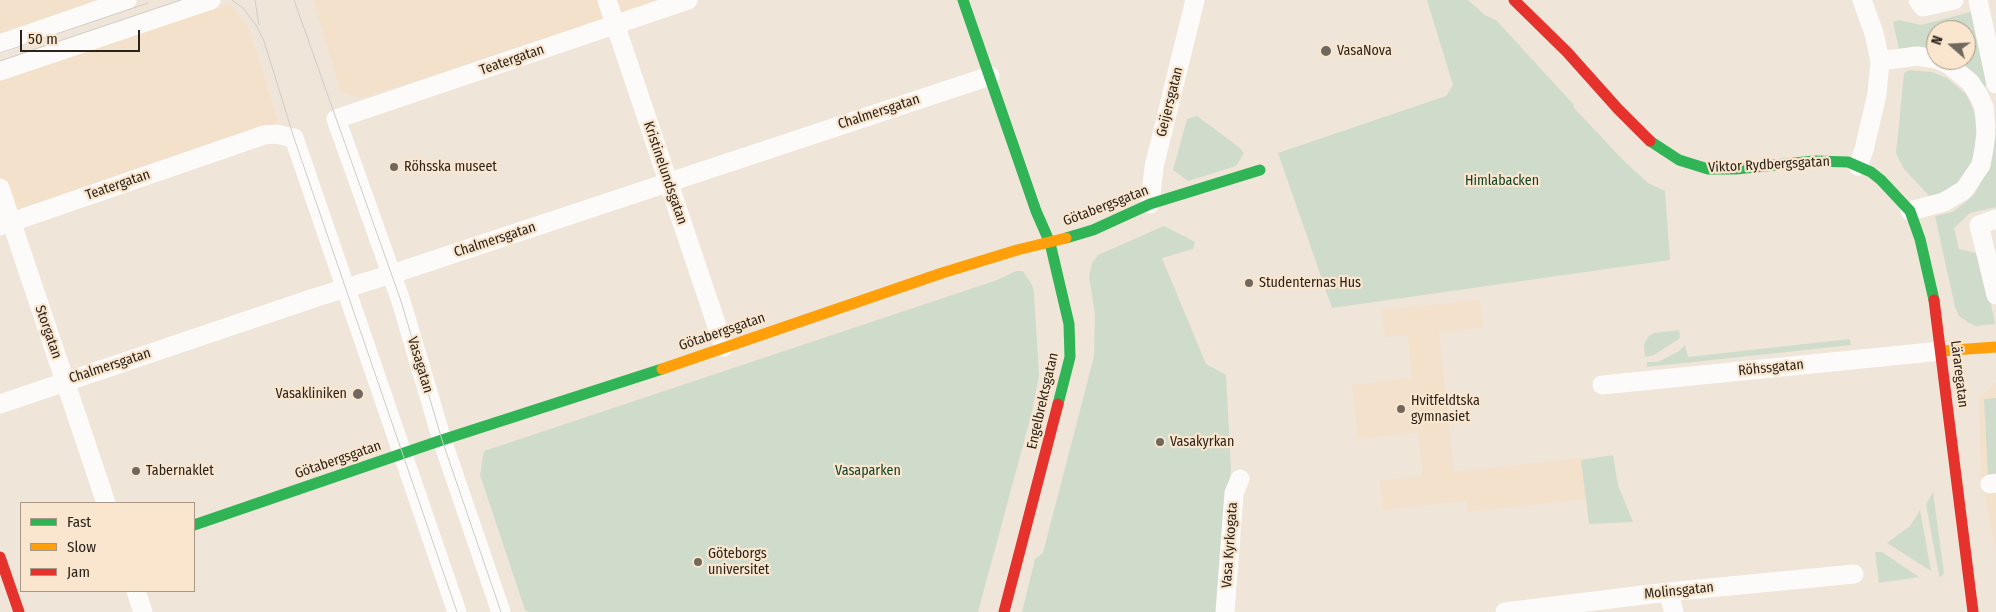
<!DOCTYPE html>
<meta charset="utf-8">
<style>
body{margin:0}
#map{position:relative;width:1996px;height:612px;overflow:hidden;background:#f0e5d9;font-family:"Fira Sans Condensed",sans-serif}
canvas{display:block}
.legend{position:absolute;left:20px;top:502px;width:175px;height:90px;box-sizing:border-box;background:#fae6cf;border:1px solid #a79887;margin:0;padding:6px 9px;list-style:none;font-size:15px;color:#2b241b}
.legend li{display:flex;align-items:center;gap:10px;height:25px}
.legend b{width:25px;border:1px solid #a79887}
.north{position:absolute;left:1926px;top:20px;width:50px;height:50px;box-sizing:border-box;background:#fae6cf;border:1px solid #a79887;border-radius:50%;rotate:289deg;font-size:14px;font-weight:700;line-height:20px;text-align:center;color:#2b241b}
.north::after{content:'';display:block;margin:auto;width:18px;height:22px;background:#70685e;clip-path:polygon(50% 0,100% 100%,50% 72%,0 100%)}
.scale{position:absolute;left:20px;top:30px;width:120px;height:22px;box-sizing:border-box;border:2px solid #2b241b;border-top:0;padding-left:6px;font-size:15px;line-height:18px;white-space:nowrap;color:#2b241b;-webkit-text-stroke:4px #fae6cf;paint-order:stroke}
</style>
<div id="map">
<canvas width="1996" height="612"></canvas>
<ul class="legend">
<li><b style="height:6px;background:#30b455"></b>Fast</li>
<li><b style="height:6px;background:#ff9f0a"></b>Slow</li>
<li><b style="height:6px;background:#e5322d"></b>Jam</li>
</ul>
<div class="north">N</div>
<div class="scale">50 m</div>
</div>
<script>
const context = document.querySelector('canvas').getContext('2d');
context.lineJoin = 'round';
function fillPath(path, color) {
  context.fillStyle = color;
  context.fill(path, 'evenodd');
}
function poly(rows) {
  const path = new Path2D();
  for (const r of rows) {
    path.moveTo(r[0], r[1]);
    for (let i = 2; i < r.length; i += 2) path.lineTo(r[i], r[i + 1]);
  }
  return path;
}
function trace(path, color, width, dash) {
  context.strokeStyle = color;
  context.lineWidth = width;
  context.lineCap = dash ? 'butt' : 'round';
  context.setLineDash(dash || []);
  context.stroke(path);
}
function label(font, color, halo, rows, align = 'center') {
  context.font = font + ' "Fira Sans Condensed",sans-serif';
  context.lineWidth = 4.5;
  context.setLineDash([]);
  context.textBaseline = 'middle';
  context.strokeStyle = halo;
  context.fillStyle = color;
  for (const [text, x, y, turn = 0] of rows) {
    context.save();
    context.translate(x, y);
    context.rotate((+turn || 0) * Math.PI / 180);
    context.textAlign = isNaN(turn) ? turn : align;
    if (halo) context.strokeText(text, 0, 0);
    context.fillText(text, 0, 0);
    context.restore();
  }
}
fillPath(poly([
 [0,0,99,0,0,33],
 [313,0,665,0,362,98,341,92],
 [230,4,248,26,279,124,0,223,0,80],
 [1480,300,1483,327,1439,332,1454,472,1582,458,1586,499,1467,512,1466,501,1383,510,1380,481,1423,476,1418,432,1358,439,1352,385,1412,378,1408,335,1385,337,1382,310],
 [1996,382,1996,551,1981,475,1979,398]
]), '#f3e1cb');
fillPath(poly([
 [1427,0,1468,0,1485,15,1497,21,1574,105,1573,107,1575,109,1623,160,1648,183,1665,191,1670,260,1332,308,1278,153,1446,96,1453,85],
 [1974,11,1990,80,1983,89,1944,60,1966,60,1966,30,1936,30,1936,57,1900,54,1893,22,1899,20,1921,25],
 [1909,70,1932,72,1947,78,1966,94,1970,102,1977,120,1978,133,1974,160,1958,189,1930,197,1904,169,1896,154,1904,73],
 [1197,116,1239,147,1244,153,1236,166,1188,181,1173,170,1187,119],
 [1996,128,1996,207,1970,213,1954,228,1959,249,1981,254,1995,324,1976,326,1969,323,1959,316,1955,307,1935,216,1952,212,1966,202,1975,193,1983,178,1994,129],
 [1164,226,1195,242,1193,249,1162,258,1206,364,1226,375,1231,468,1219,612,1022,612,1035,559,1043,553,1094,356,1095,315,1089,276,1092,263,1098,255],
 [1016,271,1023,271,1032,285,1034,293,1039,376,1032,412,978,612,530,612,525,610,480,475,484,451,997,280],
 [1679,330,1680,337,1679,339,1654,355,1645,357,1644,344,1649,336,1654,333],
 [1850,339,1851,345,1647,367,1647,362,1658,362,1679,351,1685,345,1688,357],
 [1996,398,1996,476,1988,476,1984,399],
 [1613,455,1618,485,1633,522,1589,524,1581,460],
 [1933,492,1944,573,1941,577,1939,575,1926,504],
 [1920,510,1931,571,1887,543,1910,526],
 [1875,552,1882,552,1919,577,1879,583]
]), '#d0dccb');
trace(poly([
 [607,0,724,347],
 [1918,0,1923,7,1954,0],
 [1978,0,1996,84],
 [0,44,127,0],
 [1880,61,1917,56,1936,59],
 [0,71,211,0],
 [1858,166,1864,150,1877,94,1880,61,1874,33,1862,0],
 [0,188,106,503],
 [1150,204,1154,167,1195,0],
 [1910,211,1944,202,1964,190,1981,165,1984,149,1986,133,1984,107,1978,94,1970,82,1948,64,1939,60],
 [1996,219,1979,225,1996,295],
 [0,226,264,135,276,134,294,138,457,612],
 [1602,385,1941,351],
 [0,404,317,297,392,274,990,76],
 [1990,484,1996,483],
 [136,591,143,612],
 [1668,592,1674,612],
 [501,612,442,440,401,301,336,119,688,0],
 [1225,612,1234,493,1240,479],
 [1505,612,1668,592,1854,574]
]), '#fdfbf9', 19);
trace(poly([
 [963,0,1036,211,1050,243,1069,324,1070,357,1058,404],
 [1650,141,1679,160,1708,169,1736,169,1814,161,1848,162,1871,172,1881,180,1910,211,1920,239,1934,300],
 [1066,238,1093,230,1150,204,1260,170],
 [194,525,442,440,662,369]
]), '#30b455', 11);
trace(poly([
 [1941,351,1996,347],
 [662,369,942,273,1017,250,1066,238]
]), '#ff9f0a', 11);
trace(poly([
 [1514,0,1567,52,1618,109,1650,141],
 [1934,300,1973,612],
 [0,557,19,612],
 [1004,612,1058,404]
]), '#e5322d', 11);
trace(poly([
 [232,0,243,8,256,25,264,41,294,138,457,612],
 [255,0,259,25],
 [294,0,401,301,442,440,501,612],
 [0,53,148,3],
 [0,61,181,0]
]), '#ceccc8', 1);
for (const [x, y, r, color] of [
 [1326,51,6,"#70685e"],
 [394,167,5,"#70685e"],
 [1249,283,5,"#70685e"],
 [358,394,6,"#70685e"],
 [1401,409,5,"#70685e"],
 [1160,442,5,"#70685e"],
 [136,471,5,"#70685e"],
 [698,562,5,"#70685e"]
]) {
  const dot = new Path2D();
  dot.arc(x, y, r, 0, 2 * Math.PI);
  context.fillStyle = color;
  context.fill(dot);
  trace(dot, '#fae6cf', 2);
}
label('14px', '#2b241b', '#fae6cf', [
 ["VasaNova",1337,51],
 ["Röhsska museet",404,167],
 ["Studenternas Hus",1259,283],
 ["Vasakliniken",347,394,"right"],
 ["Hvitfeldtska",1411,401],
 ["gymnasiet",1411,417],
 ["Vasakyrkan",1170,442],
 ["Tabernaklet",146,471],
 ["Göteborgs",708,554],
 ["universitet",708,570]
], 'left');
label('14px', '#2b241b', '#fae6cf', [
 ["Teatergatan",512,60,-19],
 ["Geijersgatan",1170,102,-76],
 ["Chalmersgatan",879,112,-18],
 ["Viktor Rydbergsgatan",1769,165,-3],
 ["Kristinelundsgatan",665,173,71],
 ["Teatergatan",118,185,-19],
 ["Götabergsgatan",1106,206,-21],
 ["Chalmersgatan",495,240,-18],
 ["Storgatan",48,332,71],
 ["Götabergsgatan",722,332,-19],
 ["Vasagatan",420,365,73],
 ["Chalmersgatan",110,366,-18],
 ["Röhssgatan",1771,368,-6],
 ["Läraregatan",1959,374,83],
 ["Engelbrektsgatan",1043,401,-77],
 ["Götabergsgatan",338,460,-19],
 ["Vasa Kyrkogata",1230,545,-86],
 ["Molinsgatan",1679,591,-6]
]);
label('14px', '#104428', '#fae6cf', [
 ["Himlabacken",1502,181],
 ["Vasaparken",868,471]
]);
</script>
